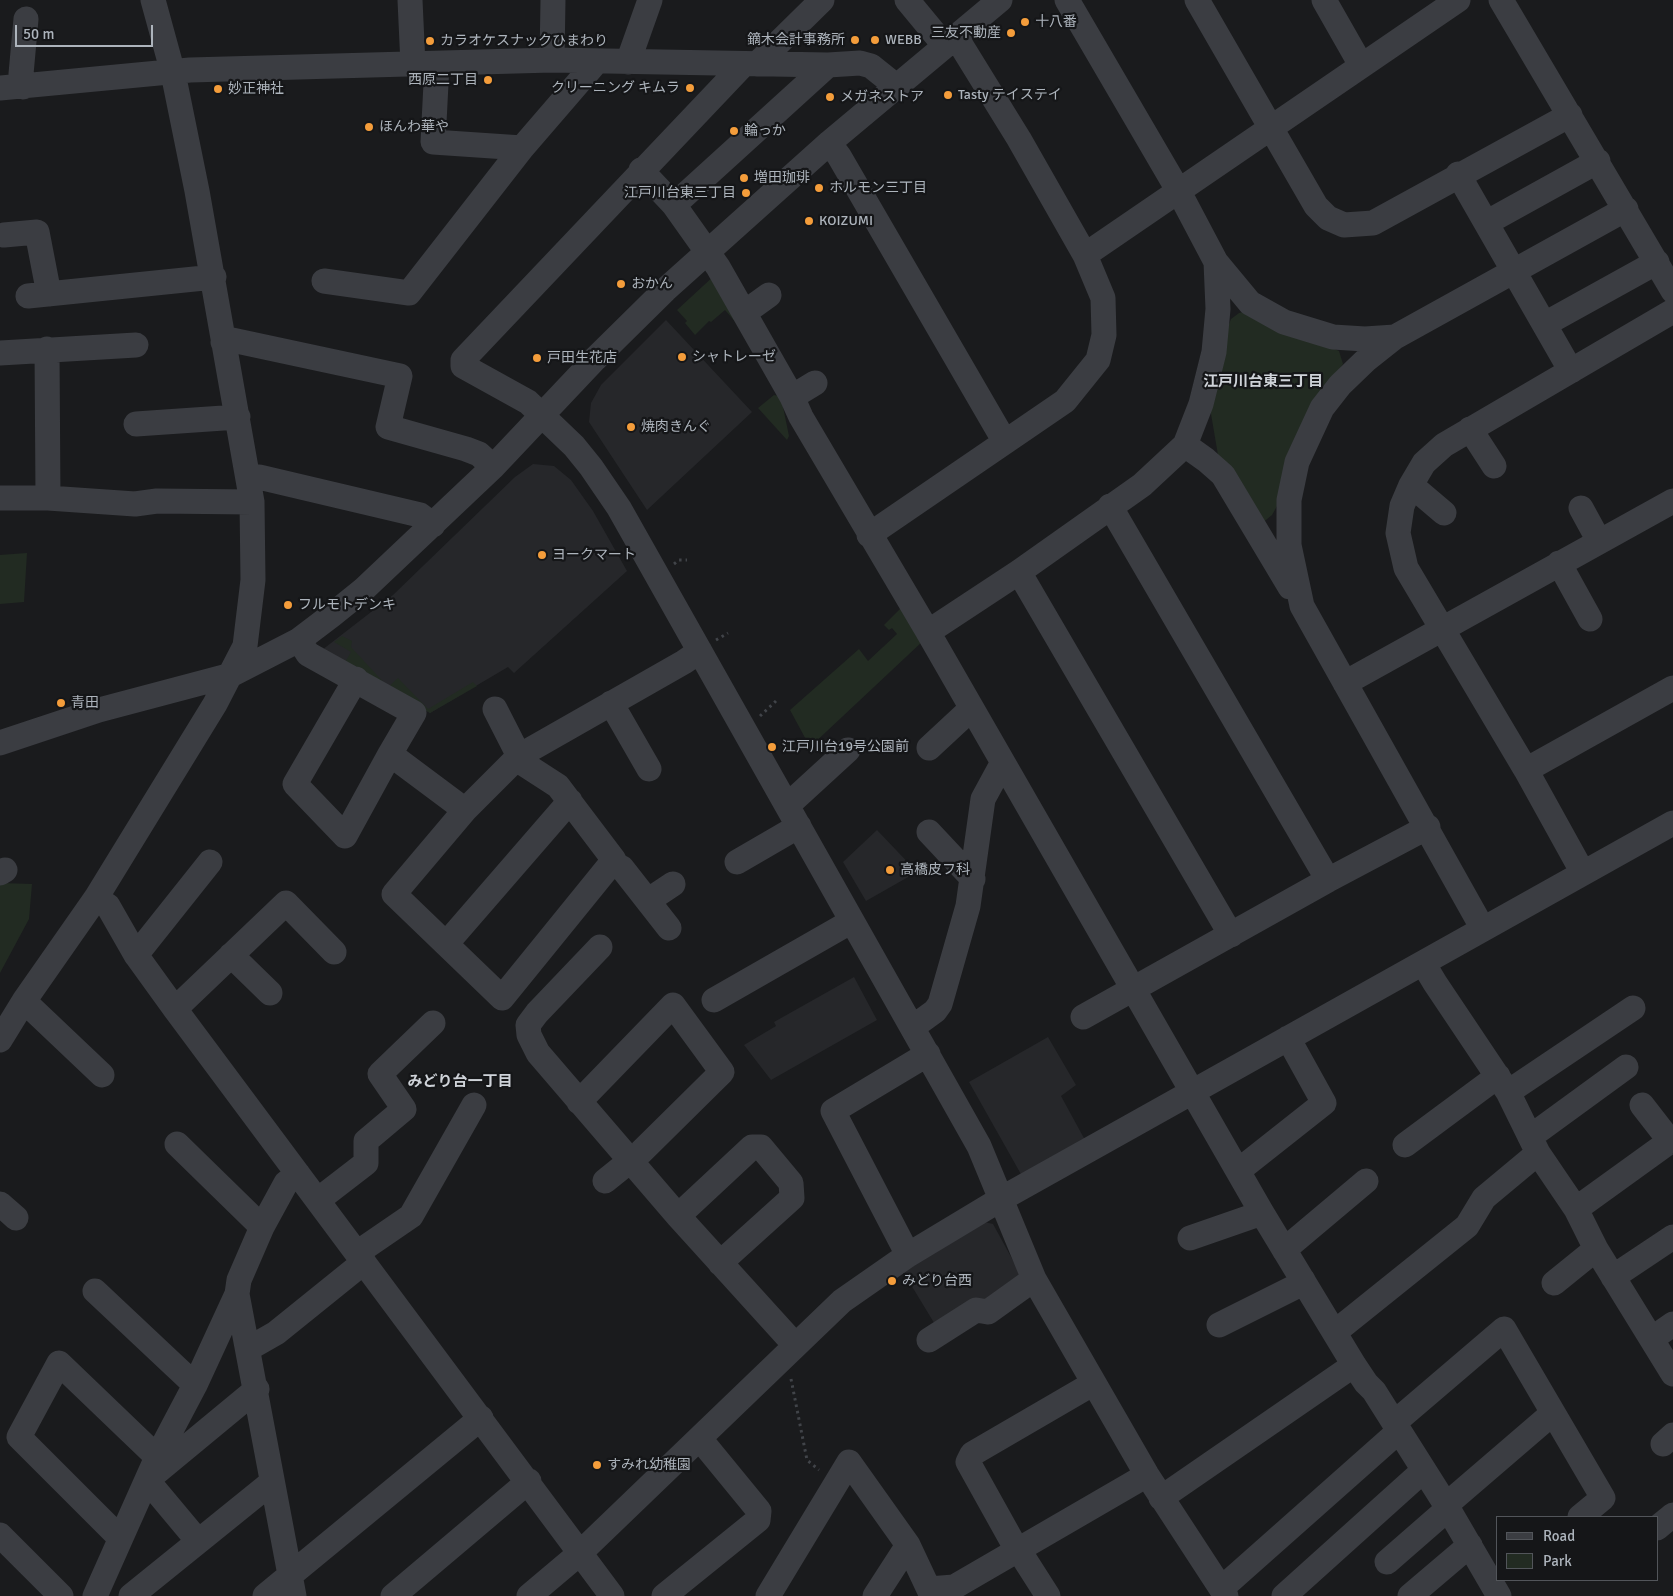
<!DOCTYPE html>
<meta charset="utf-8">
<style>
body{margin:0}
#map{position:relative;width:1673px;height:1596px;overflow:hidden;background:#1a1b1d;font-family:Signika,sans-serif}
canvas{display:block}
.legend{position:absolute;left:1496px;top:1516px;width:162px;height:65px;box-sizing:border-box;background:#151618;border:1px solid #52555a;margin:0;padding:6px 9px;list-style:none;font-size:15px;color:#adb4bc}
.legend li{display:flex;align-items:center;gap:10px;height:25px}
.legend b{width:25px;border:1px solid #52555a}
.scale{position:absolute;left:15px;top:25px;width:138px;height:22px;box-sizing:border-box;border:2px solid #adb4bc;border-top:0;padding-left:6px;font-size:15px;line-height:18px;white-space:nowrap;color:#adb4bc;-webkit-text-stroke:4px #151618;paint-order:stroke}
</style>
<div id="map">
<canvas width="1673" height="1596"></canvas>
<ul class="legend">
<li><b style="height:6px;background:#3b3d42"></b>Road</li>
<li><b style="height:14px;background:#222b22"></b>Park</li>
</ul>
<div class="scale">50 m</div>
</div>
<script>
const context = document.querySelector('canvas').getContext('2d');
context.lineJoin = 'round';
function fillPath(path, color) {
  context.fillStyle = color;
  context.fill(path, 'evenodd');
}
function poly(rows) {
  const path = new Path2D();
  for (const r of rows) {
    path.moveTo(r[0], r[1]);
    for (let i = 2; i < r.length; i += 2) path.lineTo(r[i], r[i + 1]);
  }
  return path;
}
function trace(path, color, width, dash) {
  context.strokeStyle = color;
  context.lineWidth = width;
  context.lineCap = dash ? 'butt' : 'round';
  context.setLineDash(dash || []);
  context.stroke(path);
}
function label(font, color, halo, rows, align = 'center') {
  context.font = font + ' Signika,"Noto Sans JP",sans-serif';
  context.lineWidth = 4.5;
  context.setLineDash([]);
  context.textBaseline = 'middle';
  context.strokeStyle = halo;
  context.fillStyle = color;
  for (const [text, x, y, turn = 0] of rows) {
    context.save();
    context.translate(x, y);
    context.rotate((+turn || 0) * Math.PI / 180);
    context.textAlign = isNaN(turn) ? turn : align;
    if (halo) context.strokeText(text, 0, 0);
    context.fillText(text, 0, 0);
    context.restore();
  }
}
fillPath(poly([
 [666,320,752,412,647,510,589,422,591,403,601,385],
 [533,464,554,466,571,480,593,511,627,571,514,673,508,667,430,713,322,650,393,595,515,477],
 [877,830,917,872,866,901,843,862],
 [854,977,877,1020,771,1080,744,1045,776,1026,774,1022],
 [1048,1037,1076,1085,1061,1096,1085,1140,1022,1176,969,1082],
 [980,1221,993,1224,1022,1277,939,1331,902,1270]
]), '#26272a');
fillPath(poly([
 [716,274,744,332,725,310,711,322,709,321,695,335,685,323,687,321,677,310],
 [1248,311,1339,351,1343,364,1337,373,1281,499,1272,515,1261,524,1219,461,1210,408,1226,332,1231,319,1239,313],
 [774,395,779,396,782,402,789,436,787,440,758,408],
 [27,553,24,602,0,604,0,555],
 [903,606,923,641,810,747,790,710,859,649,868,661,897,634,892,628,889,630,884,625],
 [342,636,352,641,351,647,388,687,398,678,428,709,473,682,477,686,430,713,344,664,351,652,334,642],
 [0,883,32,884,29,919,0,973]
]), '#222b22');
trace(poly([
 [674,564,679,560,687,560],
 [716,640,728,633],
 [760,716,776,701],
 [791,1379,807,1460,819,1470]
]), '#414449', 3, [2.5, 4]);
trace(poly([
 [410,0,413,65],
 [907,0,945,46],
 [1067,0,1178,190,1216,262,1250,303,1284,322,1333,337,1365,339,1395,337],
 [1197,0,1316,206,1328,218,1344,225,1373,223,1570,115],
 [1324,0,1361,65],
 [1501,0,1673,291],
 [552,60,553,0],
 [628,62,650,0],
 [437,64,433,142,522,148],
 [744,64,463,360,463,366,528,402,574,446,591,467,619,508,979,1146,1034,1279,1147,1475,1226,1596],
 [757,64,822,0],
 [828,65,674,205,718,267,792,397,801,417,928,632,1262,1213,1354,1365,1366,1383,1374,1391,1446,1505,1499,1596],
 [23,87,21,74,26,19],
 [0,88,190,70,552,60,828,65,860,63,871,66,896,86],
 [829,143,839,156,1005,442],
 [641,170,674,205],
 [1458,174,1571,371],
 [1486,223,1598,161],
 [4,235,37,232,49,294],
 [1085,255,1458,0],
 [324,281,409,293,522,148,597,61],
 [28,296,214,277],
 [744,313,769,295],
 [1545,324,1657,262],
 [223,342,232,340,400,376,388,427,466,449,479,454,493,467],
 [47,349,48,498],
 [0,353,136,345],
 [792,397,815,383],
 [136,424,238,417],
 [1470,429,1494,466],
 [1185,445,1206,460,1223,475,1290,587],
 [249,478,259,477,420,515,433,525],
 [1411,485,1444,513],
 [0,498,48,498,135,504,157,501,252,502],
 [1110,506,1328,880],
 [1581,508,1599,541],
 [869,535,1065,401,1098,360,1104,335,1103,298,1085,255,1019,139,956,37],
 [1559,563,1590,619],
 [1019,572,1231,935],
 [928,632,1019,572,1142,485,1185,445,1201,404,1214,352,1218,309,1216,262],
 [299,640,308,654,414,713,390,754,465,810],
 [356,679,295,784,345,836,390,754],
 [1345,683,1673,501],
 [611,703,649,769],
 [495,709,519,756,524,764,558,786,614,860,502,998,394,894,465,810,519,756,684,662,700,651],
 [0,743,99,710,231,675,299,640,332,615,363,590,493,467,595,359,665,290,829,143,1000,0],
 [929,748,971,709],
 [1526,770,1673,688],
 [788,805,848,750],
 [929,832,973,879],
 [737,862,799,826],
 [613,864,622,868,669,928],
 [0,873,5,870],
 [1583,873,1526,770,1406,568,1398,533,1402,506,1411,485,1424,463,1444,445,1673,311],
 [96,898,108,906,136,955,175,1009,612,1596],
 [649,900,673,884],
 [1483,929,1302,606,1289,545,1289,500,1297,462,1322,408,1340,385,1366,360,1395,337,1626,209],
 [446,944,570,801],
 [600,947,537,1013,528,1025,529,1035,538,1053,678,1216,795,1345],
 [136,955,210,862],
 [231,955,270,993],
 [1423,963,1435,983,1508,1092,1538,1153,1576,1209,1596,1249,1673,1374],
 [714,1000,852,921],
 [24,1001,102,1075],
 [175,1009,286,903,334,952],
 [1083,1017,1328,880,1428,827],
 [913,1027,935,1011,940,1004,968,906,983,799,1002,764],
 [0,1040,24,1001,96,898,215,704,245,646,253,580,252,502,197,191,173,73,153,0],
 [1508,1092,1633,1008],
 [579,1102,673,1005,722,1072,641,1152,605,1181],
 [1642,1105,1670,1141],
 [1530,1137,1626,1067],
 [177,1144,262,1227],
 [1405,1145,1498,1076],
 [1238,1171,1324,1103,1288,1038],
 [318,1200,366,1163,366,1141,404,1109,380,1074,433,1023],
 [0,1204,16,1218],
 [1576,1209,1673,1139],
 [678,1216,752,1147,761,1147,791,1183,792,1198,720,1263],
 [1190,1238,1262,1213],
 [1284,1250,1366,1181],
 [357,1253,411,1216,474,1105],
 [908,1255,833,1111,928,1054],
 [1613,1277,1673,1237],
 [1554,1283,1596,1249],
 [95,1291,195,1385],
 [1219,1325,1293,1288,1303,1280],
 [1335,1332,1467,1226,1484,1198,1538,1153],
 [1653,1338,1673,1324],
 [929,1340,976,1310,988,1312,1034,1279],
 [248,1349,276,1333,364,1262],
 [1394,1423,1504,1329,1603,1498,1580,1517],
 [1663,1444,1673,1435],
 [1161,1498,1354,1365],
 [1657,1528,1673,1515],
 [0,1535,61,1596],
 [120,1538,19,1437,59,1363,157,1457],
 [198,1541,147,1480,257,1389],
 [1018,1549,1048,1596],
 [1017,1550,968,1462,972,1454,1094,1383],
 [1387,1562,1442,1514,1446,1505,1553,1413],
 [1222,1588,1399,1431],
 [929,1589,954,1587,1147,1475],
 [95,1596,157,1457,195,1385,237,1294],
 [131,1596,272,1482],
 [265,1596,481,1418],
 [294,1596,237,1294,239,1280,262,1227,286,1183,298,1174],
 [393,1596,529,1481],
 [529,1596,580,1553,842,1301,908,1255,1001,1199,1673,823],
 [664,1596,758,1520,759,1511,700,1439],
 [768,1596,849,1462,908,1545,932,1596],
 [875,1596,908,1545],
 [1284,1596,1424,1470],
 [1410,1596,1470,1545]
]), '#3b3d42', 25);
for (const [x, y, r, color] of [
 [1025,22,5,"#f49d3b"],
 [1011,33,5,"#f49d3b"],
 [855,40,5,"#f49d3b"],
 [875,40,5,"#f49d3b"],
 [430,41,5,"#f49d3b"],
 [488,80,5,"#f49d3b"],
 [690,88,5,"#f49d3b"],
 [218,89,5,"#f49d3b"],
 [948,95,5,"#f49d3b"],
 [830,97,5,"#f49d3b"],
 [369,127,5,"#f49d3b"],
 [734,131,5,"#f49d3b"],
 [744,178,5,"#f49d3b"],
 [819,188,5,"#f49d3b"],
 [746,193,5,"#f49d3b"],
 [809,221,5,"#f49d3b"],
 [621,284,5,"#f49d3b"],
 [682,357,5,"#f49d3b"],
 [537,358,5,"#f49d3b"],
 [631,427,5,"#f49d3b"],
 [542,555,5,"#f49d3b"],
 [288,605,5,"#f49d3b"],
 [61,703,5,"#f49d3b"],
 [772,747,5,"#f49d3b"],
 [890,870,5,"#f49d3b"],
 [892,1281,5,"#f49d3b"],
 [597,1465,5,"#f49d3b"]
]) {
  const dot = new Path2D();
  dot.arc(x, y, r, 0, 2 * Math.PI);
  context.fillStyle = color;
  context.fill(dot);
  trace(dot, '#151618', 2);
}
label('14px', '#adb4bc', '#151618', [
 ["十八番",1035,22],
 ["三友不動産",1001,33,"right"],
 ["鏑木会計事務所",845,40,"right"],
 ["WEBB",885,40],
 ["カラオケスナックひまわり",440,41],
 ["西原二丁目",478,80,"right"],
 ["クリーニング キムラ",680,88,"right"],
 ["妙正神社",228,89],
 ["Tasty テイステイ",958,95],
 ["メガネストア",840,97],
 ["ほんわ華や",379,127],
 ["輪っか",744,131],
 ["増田珈琲",754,178],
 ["ホルモン三丁目",829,188],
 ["江戸川台東三丁目",736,193,"right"],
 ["KOIZUMI",819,221],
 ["おかん",631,284],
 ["シャトレーゼ",692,357],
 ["戸田生花店",547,358],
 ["焼肉きんぐ",641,427],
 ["ヨークマート",552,555],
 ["フルモトデンキ",298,605],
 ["青田",71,703],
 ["江戸川台19号公園前",782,747],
 ["高橋皮フ科",900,870],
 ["みどり台西",902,1281],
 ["すみれ幼稚園",607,1465]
], 'left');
label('bold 15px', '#ced2d8', '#151618', [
 ["江戸川台東三丁目",1263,382],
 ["みどり台一丁目",460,1082]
]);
</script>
